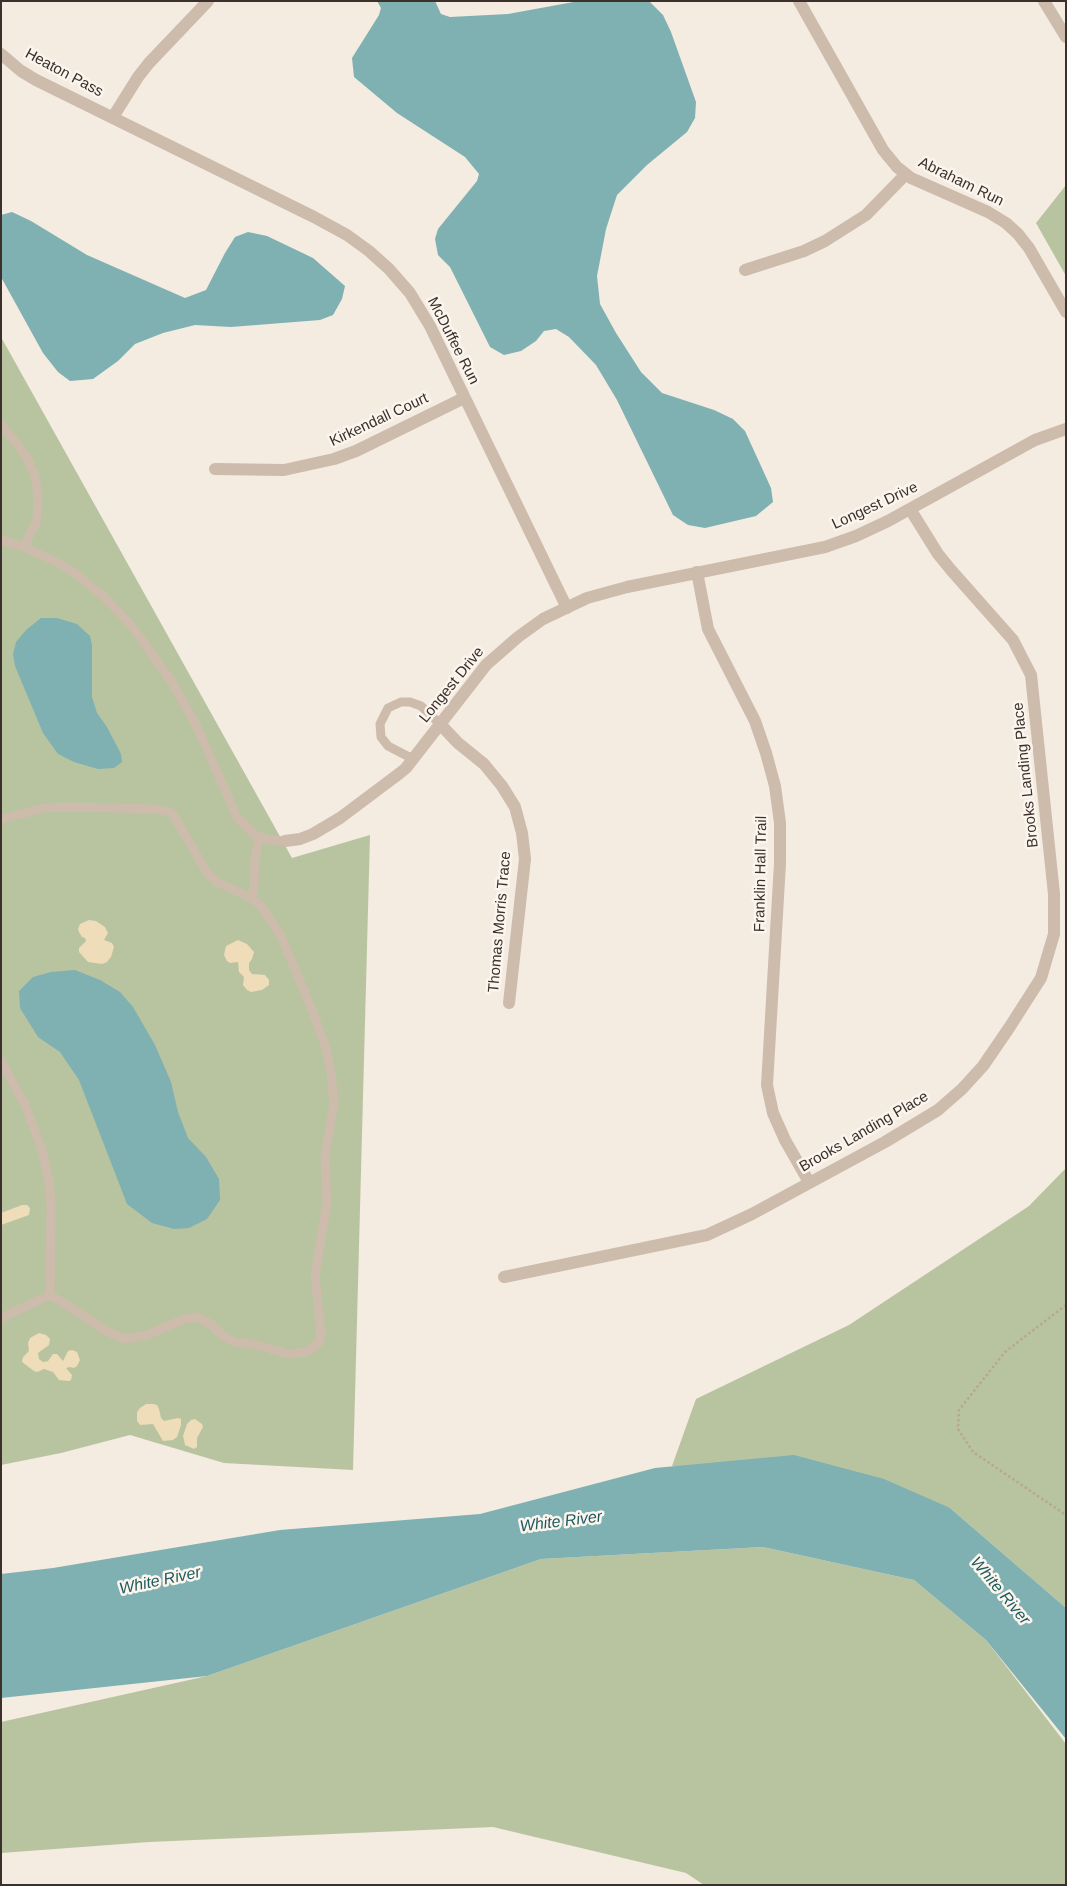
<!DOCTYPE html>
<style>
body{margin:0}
#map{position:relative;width:1067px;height:1886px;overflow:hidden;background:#f4ebe1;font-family:Helvetica,sans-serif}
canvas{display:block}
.frame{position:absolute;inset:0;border:2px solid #3b302b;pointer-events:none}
</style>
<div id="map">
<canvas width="1067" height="1886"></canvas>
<div class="frame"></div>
</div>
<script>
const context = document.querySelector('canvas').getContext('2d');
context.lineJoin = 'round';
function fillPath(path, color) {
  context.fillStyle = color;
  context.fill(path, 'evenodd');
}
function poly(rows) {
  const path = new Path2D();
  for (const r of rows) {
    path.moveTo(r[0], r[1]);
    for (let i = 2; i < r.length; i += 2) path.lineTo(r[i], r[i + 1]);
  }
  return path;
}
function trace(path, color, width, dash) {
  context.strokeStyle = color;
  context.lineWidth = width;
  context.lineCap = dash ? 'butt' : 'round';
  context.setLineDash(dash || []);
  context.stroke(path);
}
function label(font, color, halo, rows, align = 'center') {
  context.font = font + ' Helvetica,sans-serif';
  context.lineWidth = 5;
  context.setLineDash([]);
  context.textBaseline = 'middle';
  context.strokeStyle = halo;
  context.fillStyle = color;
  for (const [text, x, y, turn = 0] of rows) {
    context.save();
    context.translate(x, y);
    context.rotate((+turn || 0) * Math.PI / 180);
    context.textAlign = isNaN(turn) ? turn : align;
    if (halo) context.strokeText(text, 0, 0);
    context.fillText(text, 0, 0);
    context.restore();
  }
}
fillPath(poly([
 [1066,185,1066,276,1036,223],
 [1,337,292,858,370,835,353,1470,224,1463,130,1435,61,1453,1,1465],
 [1066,1168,1066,1608,950,1508,672,1466,696,1399,849,1325,1029,1206],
 [763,1547,914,1580,986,1640,1066,1744,1066,1885,704,1885,686,1873,493,1827,149,1842,1,1853,1,1722,207,1676,541,1559]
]), '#b8c4a0');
fillPath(poly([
 [89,920,96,921,105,927,108,933,104,940,112,943,114,947,111,957,107,962,102,964,88,962,79,952,79,948,86,941,85,938,82,937,79,932,78,929,80,924],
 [238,940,247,944,254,952,252,959,249,963,249,970,252,974,265,975,269,980,269,985,262,990,251,992,247,990,243,985,244,977,239,972,238,962,230,963,227,961,224,955,226,946],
 [22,1205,27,1205,30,1208,29,1215,1,1225,1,1213],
 [39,1333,46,1335,50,1339,49,1345,38,1353,39,1359,43,1362,48,1361,53,1354,57,1354,63,1361,68,1351,72,1350,77,1352,80,1360,77,1366,74,1368,70,1367,66,1368,72,1375,71,1380,69,1381,59,1380,53,1372,44,1369,37,1372,34,1371,22,1362,23,1357,29,1351,28,1343,30,1338],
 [146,1404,153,1404,157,1405,159,1409,161,1418,164,1421,178,1418,181,1419,181,1425,177,1437,173,1440,163,1441,153,1424,140,1425,137,1421,137,1412,140,1408],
 [195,1419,202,1424,203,1427,197,1438,197,1447,194,1449,185,1445,183,1436,187,1424,191,1420]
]), '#efdcb8');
fillPath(poly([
 [377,1,435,1,441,14,450,17,508,14,579,1,649,1,663,15,671,32,696,102,695,118,687,132,647,165,617,195,606,229,597,276,600,304,616,333,641,372,662,393,714,410,733,419,745,431,771,488,773,502,756,516,705,528,688,525,673,515,617,400,596,365,569,337,556,329,544,331,536,341,521,351,504,355,490,347,450,267,438,255,435,239,438,229,477,181,479,174,465,157,397,113,354,77,352,58,379,15,381,8],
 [12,212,31,221,87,255,185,298,206,290,225,253,235,237,248,232,267,236,313,258,345,286,342,299,333,315,320,320,231,327,195,325,163,333,135,344,118,361,93,379,70,381,58,372,43,353,1,277,1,215],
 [41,618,57,618,77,624,90,636,92,645,92,697,97,713,107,727,121,754,122,762,114,768,98,769,74,762,58,754,43,733,15,666,13,654,16,642,26,630],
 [75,970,100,980,120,992,133,1007,155,1045,171,1082,178,1112,188,1138,206,1157,219,1179,220,1200,207,1219,189,1228,174,1229,152,1223,127,1204,79,1080,60,1052,38,1037,20,1008,19,991,33,977,51,972],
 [794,1455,884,1479,950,1508,1066,1608,1066,1739,986,1640,914,1580,763,1547,541,1559,207,1676,1,1698,1,1574,53,1568,280,1530,480,1514,655,1468]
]), '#7fb0b2');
trace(poly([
 [1066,1305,1005,1352,959,1410,958,1429,973,1452,1066,1515]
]), '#b9a596', 2.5, [2.5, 2.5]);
trace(poly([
 [1,424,27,457,35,476,38,497,37,520,24,547],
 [1,540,24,547,57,562,75,573,104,597,131,625,172,682,198,729,237,817,255,835,268,840,285,841],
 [413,759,388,746,381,737,380,724,388,708,401,702,410,702,421,706,440,724],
 [1,819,44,808,73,807,156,809,172,813,208,874,217,882,251,898,258,903,263,909,281,936,310,1005,326,1048,331,1074,334,1103,325,1157,327,1202,315,1275,321,1335,319,1342,311,1349,305,1352,289,1354,253,1344,235,1342,223,1336,212,1325,198,1317,184,1319,147,1335,125,1339,104,1330,78,1312,50,1295,1,1318],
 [251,898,254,889,255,859,259,836],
 [1,1061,25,1105,42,1150,49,1182,51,1205,50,1295]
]), '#cdbbac', 9);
trace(poly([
 [799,1,883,150,897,167,911,178,988,212,1006,223,1018,234,1029,248,1066,312],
 [1044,1,1066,37],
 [1,54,21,71,36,80,314,217,347,235,369,251,389,269,410,293,430,326,567,608],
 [113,117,138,77,149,63,208,1],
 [745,270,804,251,825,241,866,215,906,174],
 [215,469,284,470,334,459,356,451,464,398],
 [697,572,708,629,755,721,766,753,775,786,780,823,780,863,767,1085,773,1113,785,1140,809,1182],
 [440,724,458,743,484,764,502,786,515,807,522,833,525,859,509,1003],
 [285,841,300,839,313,834,340,818,400,773,406,768,486,665,518,637,543,619,587,598,627,587,825,547,856,536,888,521,1035,440,1066,429],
 [504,1277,707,1235,752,1214,885,1142,938,1110,962,1089,983,1066,1009,1028,1041,978,1054,934,1054,894,1031,675,1013,640,951,570,938,554,910,509]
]), '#cdbbac', 12);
label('15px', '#3b302b', '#fbf5ee', [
 ["Heaton Pass",64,73,28],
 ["Abraham Run",961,182,26],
 ["McDuffee Run",453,341,63],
 ["Kirkendall Court",379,420,-25],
 ["Longest Drive",875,506,-25],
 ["Longest Drive",452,685,-51],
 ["Brooks Landing Place",1026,775,-96],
 ["Franklin Hall Trail",761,874,-89],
 ["Thomas Morris Trace",500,922,-85],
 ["Brooks Landing Place",864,1132,-30]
]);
label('italic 16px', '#1f5a5e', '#fbf5ee', [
 ["White River",561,1522,-7],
 ["White River",160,1581,-12],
 ["White River",1000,1591,50]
]);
</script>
